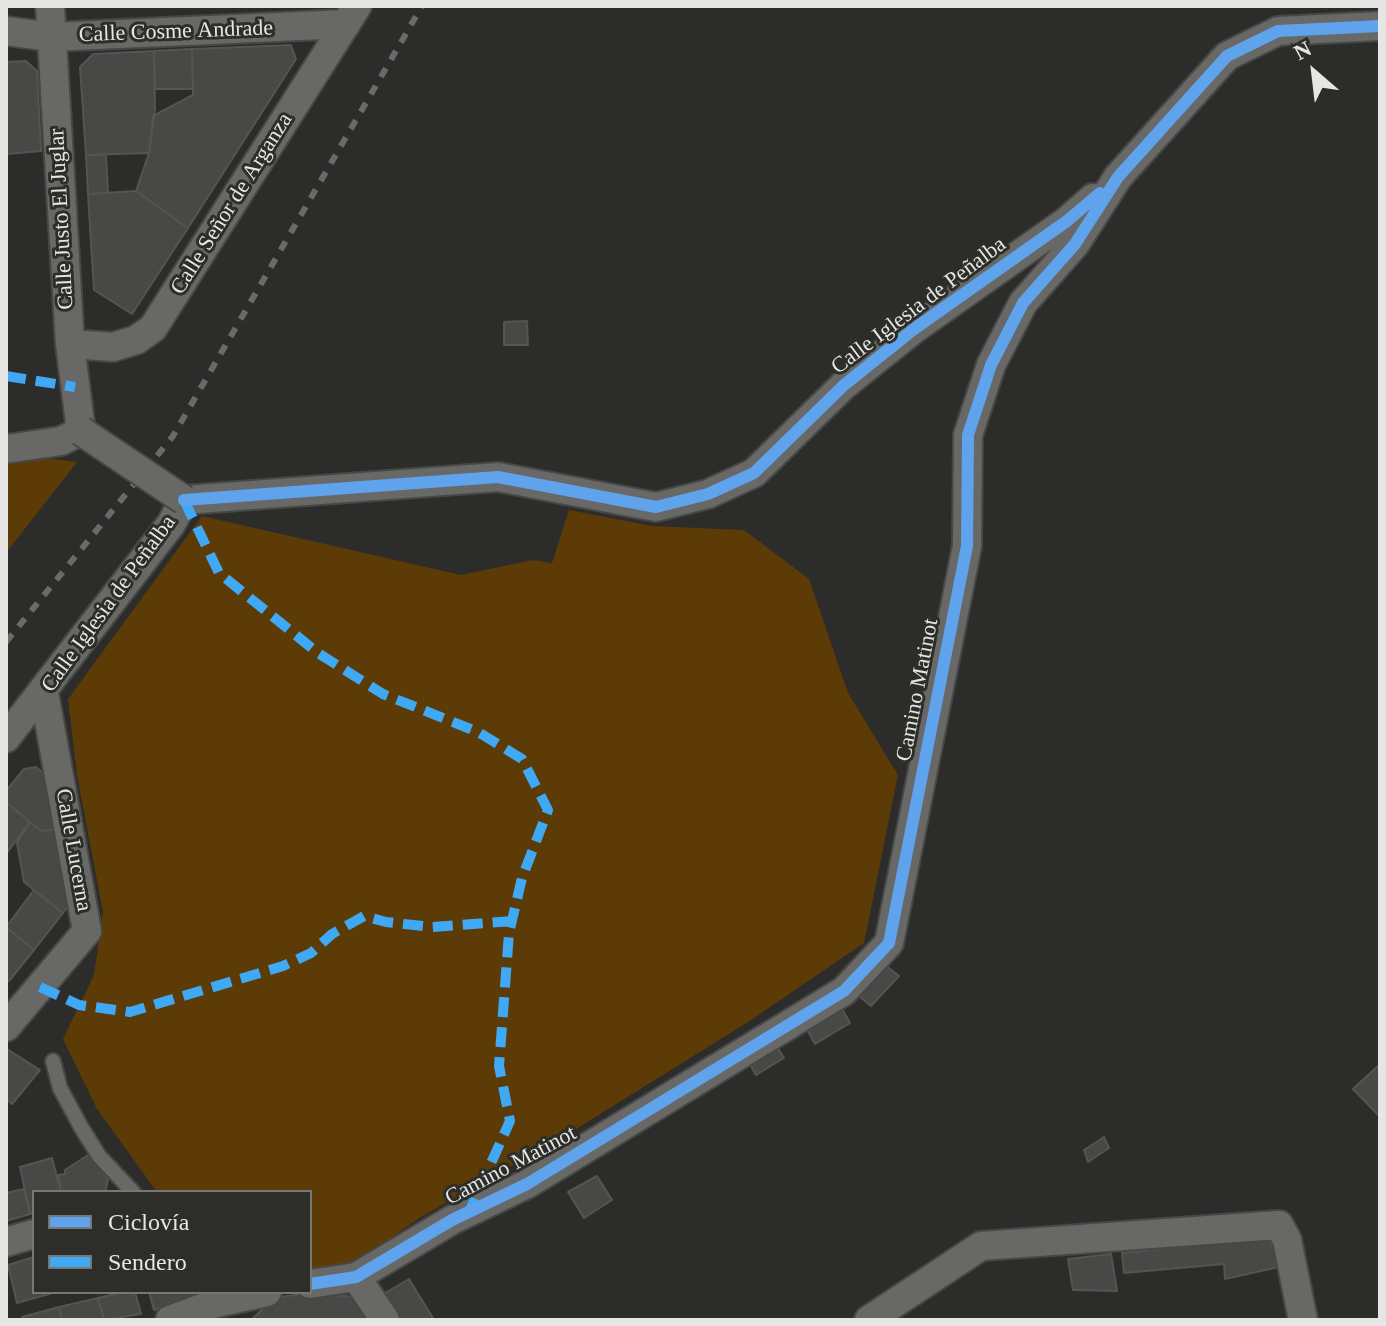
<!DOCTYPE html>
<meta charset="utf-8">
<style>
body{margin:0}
#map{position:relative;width:1386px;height:1326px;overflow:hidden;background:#2c2d2b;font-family:"Times New Roman",serif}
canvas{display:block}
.frame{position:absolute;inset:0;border:8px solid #e6e7e4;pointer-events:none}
.legend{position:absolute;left:32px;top:1190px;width:280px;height:104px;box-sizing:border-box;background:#2d2e2a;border:2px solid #777874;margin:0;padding:10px 14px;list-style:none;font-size:24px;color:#e6e7e4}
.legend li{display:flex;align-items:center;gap:16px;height:40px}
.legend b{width:40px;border:2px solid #777874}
.north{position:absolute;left:1274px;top:32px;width:80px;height:80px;-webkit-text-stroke:6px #2d2e2a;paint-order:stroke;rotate:332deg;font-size:22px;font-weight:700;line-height:32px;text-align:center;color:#e6e7e4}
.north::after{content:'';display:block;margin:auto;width:28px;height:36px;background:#e6e7e4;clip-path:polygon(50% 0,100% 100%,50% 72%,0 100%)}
</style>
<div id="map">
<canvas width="1386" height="1326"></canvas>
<div class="frame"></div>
<ul class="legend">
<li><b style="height:10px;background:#60a3ed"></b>Ciclovía</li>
<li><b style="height:10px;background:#3fa9f5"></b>Sendero</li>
</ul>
<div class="north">N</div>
</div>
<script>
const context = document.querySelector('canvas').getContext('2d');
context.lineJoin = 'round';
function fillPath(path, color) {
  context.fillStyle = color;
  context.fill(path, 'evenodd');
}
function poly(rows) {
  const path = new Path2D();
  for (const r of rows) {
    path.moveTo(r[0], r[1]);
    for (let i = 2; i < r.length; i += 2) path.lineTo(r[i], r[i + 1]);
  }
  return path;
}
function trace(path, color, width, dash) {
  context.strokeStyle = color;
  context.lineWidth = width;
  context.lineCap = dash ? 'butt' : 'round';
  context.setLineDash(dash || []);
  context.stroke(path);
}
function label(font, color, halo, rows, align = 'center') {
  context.font = font + ' "Times New Roman",serif';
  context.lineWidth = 6;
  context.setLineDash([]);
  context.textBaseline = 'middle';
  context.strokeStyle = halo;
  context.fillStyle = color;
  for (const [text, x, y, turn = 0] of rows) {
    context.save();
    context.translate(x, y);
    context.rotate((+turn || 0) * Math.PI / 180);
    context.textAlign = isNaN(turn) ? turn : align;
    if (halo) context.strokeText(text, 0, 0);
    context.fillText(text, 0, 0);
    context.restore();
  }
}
fillPath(poly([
 [30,456,77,462,6,553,6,457],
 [569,510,652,526,744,530,809,579,848,693,898,775,864,943,748,1022,560,1139,421,1217,356,1263,310,1270,310,1192,157,1192,97,1109,63,1039,94,975,103,912,77,775,68,699,202,516,461,575,533,560,552,563]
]), '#5c3b06');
const building = poly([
 [291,45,296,59,188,228,136,191,149,153,153,116,193,95,192,49,291,45],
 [192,49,193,89,155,89,154,51,192,49],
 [154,51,155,110,149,153,86,155,80,67,93,54,154,51],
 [26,61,37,71,41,151,6,154,6,62,26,61],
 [86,155,106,155,108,193,88,194,86,155],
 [136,191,188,228,132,314,94,290,88,194,136,191],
 [527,321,528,345,504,345,504,322,527,321],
 [36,767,58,786,65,828,41,831,6,802,6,791,24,769,36,767],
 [6,802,30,822,6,854,6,802],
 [30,822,41,831,65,828,75,898,63,913,24,882,17,843,30,822],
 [34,890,63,913,34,950,6,927,34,890],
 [6,927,34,950,9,981,6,978,6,927],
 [885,965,899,976,871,1006,859,996,885,965],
 [841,1007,850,1023,815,1044,805,1026,841,1007],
 [776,1045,784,1058,756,1075,748,1061,776,1045],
 [7,1049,40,1070,12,1104,6,1099,7,1049],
 [1380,1064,1380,1117,1353,1089,1380,1064],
 [1104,1137,1109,1148,1088,1162,1084,1150,1104,1137],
 [91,1153,108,1180,105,1192,61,1192,58,1175,65,1174,65,1170,91,1153],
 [52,1158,61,1192,34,1192,34,1213,30,1214,20,1167,52,1158],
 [597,1176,612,1200,584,1218,568,1192,597,1176],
 [24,1189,30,1214,6,1221,6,1193,24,1189],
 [1267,1238,1283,1266,1225,1279,1224,1264,1124,1273,1122,1253,1267,1238],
 [1111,1254,1117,1291,1073,1290,1068,1259,1111,1254],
 [34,1257,34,1292,56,1292,17,1303,8,1265,34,1257],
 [409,1279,433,1318,430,1320,401,1320,385,1293,409,1279],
 [124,1292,135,1292,141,1314,104,1320,98,1298,124,1292],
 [149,1292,192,1292,193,1299,154,1310,149,1292],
 [307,1293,357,1297,374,1320,251,1320,275,1298,307,1293],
 [98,1298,104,1320,62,1320,59,1307,98,1298],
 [59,1307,62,1320,22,1320,22,1317,59,1307]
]);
fillPath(building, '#484947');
trace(building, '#535553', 2);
const lane = poly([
 [53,1061,60,1088,81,1127,99,1156,133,1192]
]);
const street = poly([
 [6,31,51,37,346,24],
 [70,344,113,347,136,340,153,328,357,6],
 [6,449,61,441,81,431,70,344,50,6],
 [6,738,171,524,184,500,498,477,656,507,708,494,754,473,844,385,914,329,1067,221,1093,198],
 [6,1027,87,931,44,693],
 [6,1242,34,1234],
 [356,1277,385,1320],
 [310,1284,356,1277,452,1220,527,1184,844,991,889,943,967,546,968,435,991,365,1023,303,1075,244,1118,177,1227,56,1278,31,1380,26],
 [170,1320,216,1303,267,1292],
 [869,1320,981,1246,1279,1225,1287,1240,1303,1320]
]);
trace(lane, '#474846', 18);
trace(street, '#474846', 32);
trace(lane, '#686866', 14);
trace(street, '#686866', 28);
trace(poly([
 [6,642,173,436,422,6]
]), '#6a6a69', 6, [10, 10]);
const streetBridge = poly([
 [81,431,184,500]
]);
trace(streetBridge, '#474846', 32, []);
trace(streetBridge, '#686866', 28);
trace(poly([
 [6,376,75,387],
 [184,500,219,573,318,653,383,694,478,732,522,759,548,810,522,878,509,933,499,1066,510,1121,469,1212],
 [40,987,79,1005,130,1012,283,966,311,953,332,934,364,916,386,922,432,927,512,921]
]), '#3fa9f5', 10, [20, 10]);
trace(poly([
 [184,500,498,477,656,507,708,494,754,473,844,385,914,329,1067,221,1100,193],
 [310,1284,356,1277,452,1220,527,1184,844,991,889,943,967,546,968,435,991,365,1023,303,1075,244,1118,177,1227,56,1278,31,1380,26]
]), '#60a3ed', 12);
label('22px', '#e6e7e4', '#2d2e2a', [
 ["Calle Cosme Andrade",176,32,-2],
 ["Calle Señor de Arganza",232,204,-58],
 ["Calle Justo El Juglar",62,219,-93],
 ["Calle Iglesia de Peñalba",919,306,-37],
 ["Calle Iglesia de Peñalba",109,604,-54],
 ["Camino Matinot",918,690,-79],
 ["Calle Lucerna",73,850,80],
 ["Camino Matinot",511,1166,-28]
]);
</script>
